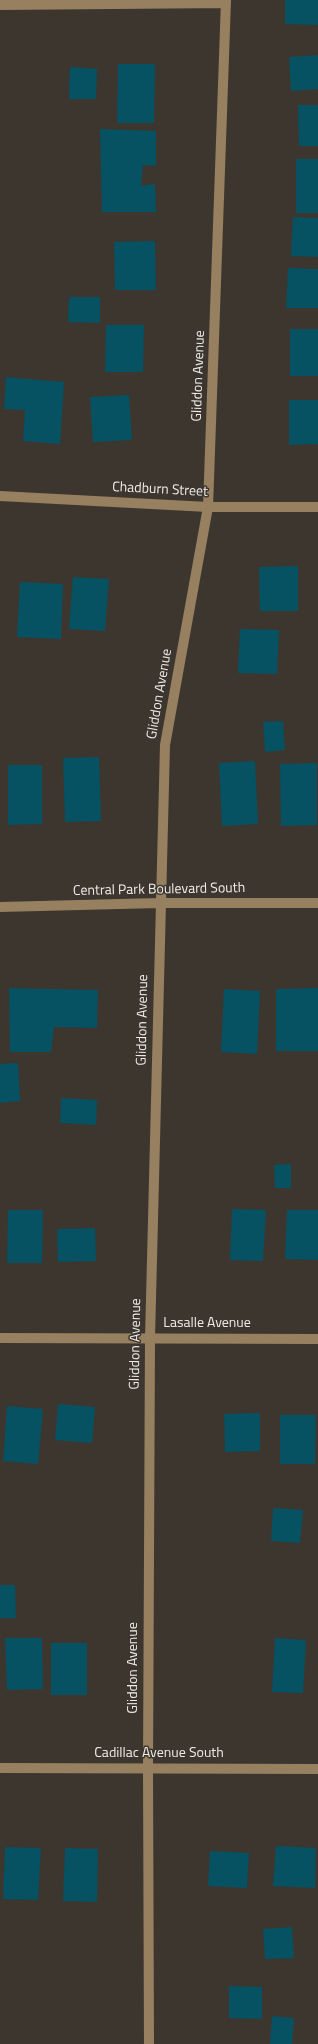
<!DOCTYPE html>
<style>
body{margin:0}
canvas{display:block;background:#3c362f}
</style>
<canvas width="318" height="2044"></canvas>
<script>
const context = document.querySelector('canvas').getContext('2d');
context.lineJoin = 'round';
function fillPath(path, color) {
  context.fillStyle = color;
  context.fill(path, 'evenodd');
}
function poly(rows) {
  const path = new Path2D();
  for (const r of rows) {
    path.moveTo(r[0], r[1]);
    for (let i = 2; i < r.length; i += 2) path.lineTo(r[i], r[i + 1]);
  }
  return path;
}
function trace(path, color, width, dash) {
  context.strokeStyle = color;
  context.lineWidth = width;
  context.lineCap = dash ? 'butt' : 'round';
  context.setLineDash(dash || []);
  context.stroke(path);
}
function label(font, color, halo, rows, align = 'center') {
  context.font = font + ' "Titillium Web",sans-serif';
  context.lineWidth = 3;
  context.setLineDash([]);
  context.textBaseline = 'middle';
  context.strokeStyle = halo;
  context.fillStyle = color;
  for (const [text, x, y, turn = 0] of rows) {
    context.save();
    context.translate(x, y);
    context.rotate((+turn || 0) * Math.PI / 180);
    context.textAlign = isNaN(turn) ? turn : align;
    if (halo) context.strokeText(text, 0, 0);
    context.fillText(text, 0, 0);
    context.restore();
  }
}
fillPath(poly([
 [285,0,318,0,318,25,285,24],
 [318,55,318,89,291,91,289,57],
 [118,64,155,64,154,123,117,123],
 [70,67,97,69,96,99,69,99],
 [298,105,318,105,318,146,299,146],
 [100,129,156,131,156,166,143,165,141,186,155,184,156,212,102,212],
 [296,159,318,159,318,213,296,213],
 [293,217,318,218,318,257,291,256],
 [155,241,156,290,115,290,114,242],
 [288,268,318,269,318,308,286,308],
 [69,297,100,297,100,323,68,322],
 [106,325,144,325,143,372,105,372],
 [290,329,318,329,318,376,290,376],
 [6,377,64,382,60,444,23,441,25,410,4,409],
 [129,395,132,440,93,442,90,397],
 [289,400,318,400,318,444,289,445],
 [298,566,298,611,260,611,259,567],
 [73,577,109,579,105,631,69,629],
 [20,582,63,584,61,639,17,637],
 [240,629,279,630,277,674,238,673],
 [283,721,285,750,265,752,263,722],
 [99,757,101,821,65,822,63,758],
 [255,761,258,824,222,826,219,763],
 [317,763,317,825,281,826,280,764],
 [8,765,42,765,42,824,8,825],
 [9,988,98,990,97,1028,54,1027,51,1052,10,1052],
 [318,988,318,1051,276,1051,276,989],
 [224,989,260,991,257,1054,221,1052],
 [18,1063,20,1101,0,1103,0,1064],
 [61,1098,97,1100,96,1125,60,1123],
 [291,1164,291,1188,275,1188,274,1165],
 [232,1209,266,1210,263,1261,230,1260],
 [8,1210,43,1210,42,1263,7,1263],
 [287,1210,318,1210,318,1260,285,1259],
 [95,1228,96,1261,58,1262,57,1229],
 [58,1404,95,1407,92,1443,55,1440],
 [7,1406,43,1409,38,1464,3,1461],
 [260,1413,260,1451,225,1452,224,1414],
 [280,1415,316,1415,315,1464,280,1464],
 [273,1508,303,1510,300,1543,271,1541],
 [0,1585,15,1585,16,1618,0,1618],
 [5,1638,42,1638,43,1689,7,1690],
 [275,1638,306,1640,303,1693,272,1692],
 [51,1643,87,1643,87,1695,51,1695],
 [276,1846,316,1848,315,1888,273,1886],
 [5,1847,41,1848,38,1900,3,1899],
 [65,1848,98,1849,97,1902,63,1901],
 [210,1851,249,1853,247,1888,208,1886],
 [292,1927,294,1958,265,1959,263,1929],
 [229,1986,262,1987,262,2019,229,2018],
 [272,2016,294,2018,292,2044,270,2044]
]), '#065162');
trace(poly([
 [0,5,226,3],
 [0,496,208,507,318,507],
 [0,907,159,903,318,903],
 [0,1338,318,1339],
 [0,1768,318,1769],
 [149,2044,148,1768,150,1338,165,745,208,507,226,0]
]), '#968060', 10);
label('14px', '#eeebe6', '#3c362f', [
 ["Gliddon Avenue",199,376,-88],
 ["Chadburn Street",160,490,3],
 ["Gliddon Avenue",160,694,-80],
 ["Central Park Boulevard South",159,890,-1],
 ["Gliddon Avenue",143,1020,-89],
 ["Lasalle Avenue",207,1324],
 ["Gliddon Avenue",136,1344,-89],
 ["Gliddon Avenue",134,1668,-90],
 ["Cadillac Avenue South",159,1754]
]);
</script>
